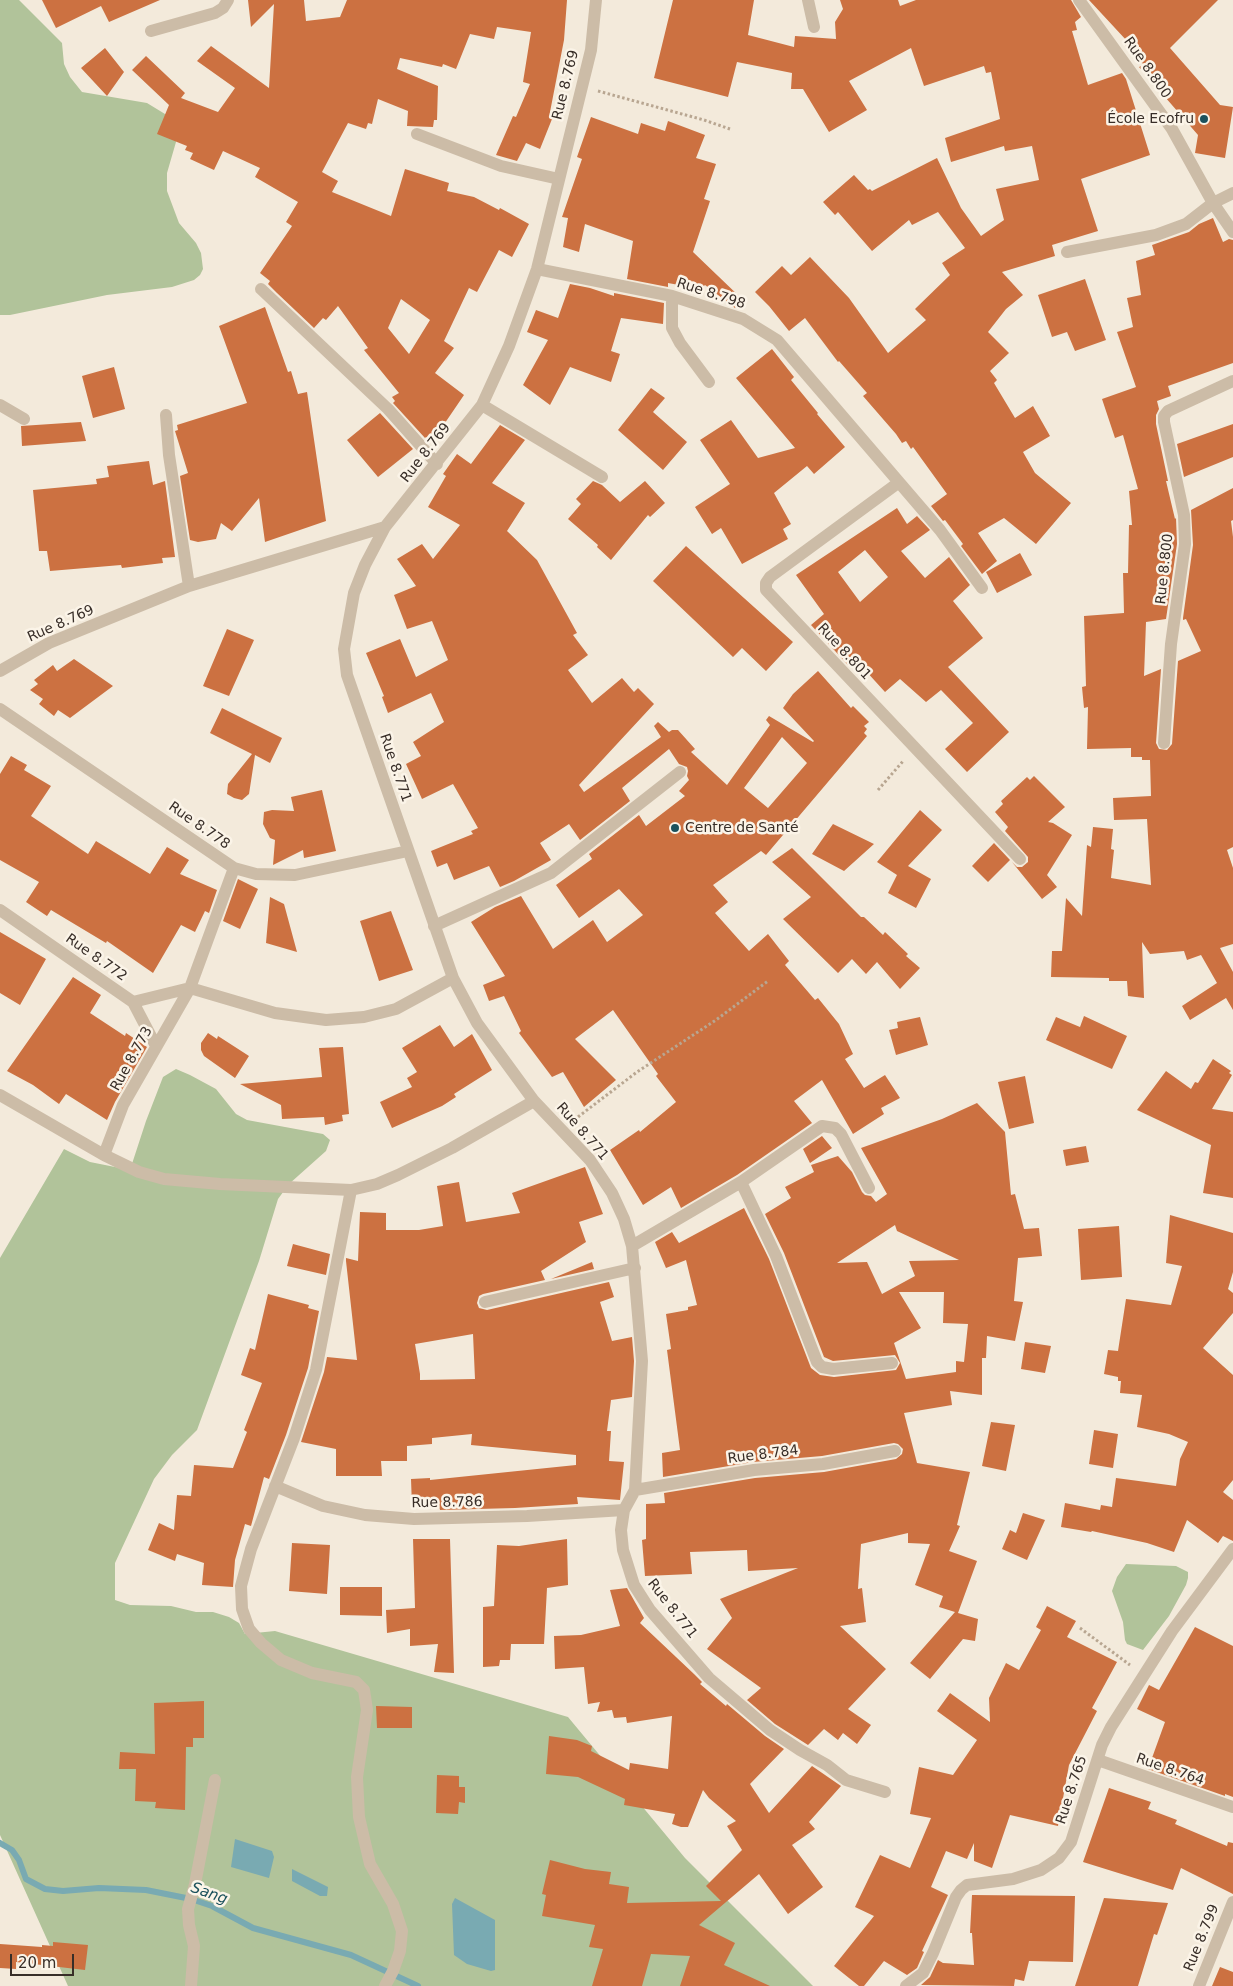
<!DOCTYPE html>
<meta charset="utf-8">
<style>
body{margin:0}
#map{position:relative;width:1233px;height:1986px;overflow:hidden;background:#f3eadb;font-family:"DejaVu Sans",sans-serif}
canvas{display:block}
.scale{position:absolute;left:10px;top:1954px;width:64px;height:22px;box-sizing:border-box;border:2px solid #382e28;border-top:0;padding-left:6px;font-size:15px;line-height:18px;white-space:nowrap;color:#382e28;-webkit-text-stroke:4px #fbf4e8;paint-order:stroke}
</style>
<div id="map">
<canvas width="1233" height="1986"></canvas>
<div class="scale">20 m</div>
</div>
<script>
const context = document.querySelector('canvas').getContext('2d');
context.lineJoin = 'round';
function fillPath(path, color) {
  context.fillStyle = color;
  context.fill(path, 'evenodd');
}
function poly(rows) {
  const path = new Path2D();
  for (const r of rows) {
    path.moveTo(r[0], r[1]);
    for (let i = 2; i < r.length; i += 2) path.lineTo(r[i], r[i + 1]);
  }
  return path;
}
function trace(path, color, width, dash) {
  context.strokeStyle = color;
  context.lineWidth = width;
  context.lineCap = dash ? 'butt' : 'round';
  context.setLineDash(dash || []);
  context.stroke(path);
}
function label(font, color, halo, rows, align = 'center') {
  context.font = font + ' "DejaVu Sans",sans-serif';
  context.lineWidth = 5;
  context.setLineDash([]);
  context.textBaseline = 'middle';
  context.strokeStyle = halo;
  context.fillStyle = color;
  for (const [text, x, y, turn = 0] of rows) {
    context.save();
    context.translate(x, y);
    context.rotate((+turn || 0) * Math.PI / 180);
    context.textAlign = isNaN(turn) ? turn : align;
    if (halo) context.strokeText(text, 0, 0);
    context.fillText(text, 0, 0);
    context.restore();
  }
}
fillPath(poly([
 [0,0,19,0,62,43,64,64,70,77,82,92,147,103,165,114,174,126,176,142,167,173,167,191,179,223,196,243,201,253,203,269,200,275,194,280,172,287,107,295,10,315,0,315],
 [176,1069,190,1075,216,1089,236,1114,247,1120,323,1134,330,1140,326,1151,289,1184,278,1199,259,1261,197,1430,172,1455,154,1479,115,1563,115,1600,130,1605,171,1606,196,1612,213,1612,229,1617,239,1623,245,1634,275,1631,568,1717,685,1858,813,1986,68,1986,0,1835,0,1258,64,1149,90,1162,130,1170,146,1121,163,1077],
 [1126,1564,1176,1566,1188,1572,1188,1578,1186,1585,1169,1616,1143,1650,1127,1644,1125,1640,1123,1622,1112,1591,1117,1577]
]), '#b1c39a');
fillPath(poly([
 [235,1839,272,1851,274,1857,269,1878,231,1867],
 [292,1869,328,1887,327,1896,320,1896,292,1881],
 [455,1898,495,1920,495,1970,491,1971,467,1964,454,1955,452,1904]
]), '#79aab2');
trace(poly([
 [0,1843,12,1850,19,1860,26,1879,45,1889,63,1891,99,1888,146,1890,191,1899,212,1906,253,1928,351,1955,418,1986]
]), '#79aab2', 6);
fillPath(poly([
 [42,0,160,0,109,22,101,6,56,28],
 [248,0,304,0,306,21,340,17,347,0,567,0,564,40,550,112,554,114,540,149,526,143,517,161,496,155,513,116,516,117,530,84,523,82,531,32,497,27,494,39,470,34,456,69,443,64,442,67,400,58,397,69,438,86,437,120,434,120,433,127,407,126,408,111,378,99,372,124,368,123,366,129,348,123,322,172,338,181,332,192,391,216,405,169,449,183,447,191,474,197,499,210,500,208,529,224,512,257,499,250,477,292,469,288,444,341,454,348,435,373,464,395,432,442,426,437,425,438,393,403,395,401,392,397,399,393,364,350,368,348,338,306,326,320,323,318,314,328,277,293,268,284,270,281,260,273,292,226,286,222,298,202,255,177,260,168,223,151,214,170,190,159,193,153,185,150,187,146,157,134,169,105,132,70,146,56,185,93,181,98,218,112,235,88,197,61,211,46,269,88,274,4,251,27],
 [401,299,430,320,409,354,388,328],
 [673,0,754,0,748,35,794,47,795,36,836,39,835,22,843,9,840,0,898,0,900,6,916,0,1071,0,1081,17,1075,22,1077,30,1072,31,1088,85,1122,73,1126,79,1150,155,1081,179,1098,231,1052,245,1055,256,1002,272,1023,295,1006,309,988,332,1009,353,990,371,997,380,994,383,1015,418,1033,406,1050,436,1023,452,1035,473,1071,503,1036,544,1004,518,978,533,997,561,982,574,961,546,963,544,945,520,943,521,931,506,947,494,913,447,911,449,906,441,902,443,896,434,863,396,867,393,839,361,838,362,805,318,789,331,769,306,755,292,782,266,791,275,810,257,849,298,888,353,926,320,915,309,950,275,942,263,965,248,938,212,912,225,909,220,872,251,838,212,835,215,823,202,854,175,868,190,870,189,872,191,937,158,961,208,981,236,1004,220,996,189,1039,180,1032,146,1005,151,1004,146,951,162,945,138,1000,119,991,72,986,73,984,66,924,86,911,48,849,81,867,110,829,132,803,89,791,89,792,73,737,62,728,97,654,78],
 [1089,0,1218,0,1170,48,1220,105,1233,107,1225,158,1195,153,1198,135,1139,67,1144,65,1124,44,1127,41],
 [105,48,124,72,107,96,81,68],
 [591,117,638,134,641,123,665,131,668,121,705,135,696,158,716,164,704,199,710,201,693,252,742,299,735,308,705,285,696,293,690,287,668,283,668,287,627,279,633,241,585,224,579,252,563,247,568,218,562,217,582,159,577,157],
 [1213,218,1223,242,1229,239,1233,240,1233,363,1168,386,1171,396,1157,401,1159,409,1156,415,1156,424,1168,481,1166,481,1175,519,1176,518,1177,544,1166,619,1146,622,1144,676,1161,669,1156,743,1159,749,1167,750,1172,744,1178,661,1201,651,1186,619,1183,620,1183,618,1193,545,1191,510,1233,488,1233,520,1231,521,1233,537,1233,847,1227,850,1233,868,1233,944,1220,948,1233,972,1233,1010,1226,998,1190,1020,1182,1006,1217,983,1201,955,1187,960,1184,951,1150,954,1142,942,1144,998,1128,996,1127,981,1109,981,1109,978,1051,977,1052,951,1062,951,1066,898,1082,916,1087,845,1091,847,1093,827,1113,829,1111,849,1114,850,1111,878,1151,885,1147,819,1114,820,1113,798,1151,796,1150,760,1142,760,1142,757,1131,757,1131,748,1087,749,1088,707,1084,708,1082,687,1086,686,1084,616,1124,613,1123,573,1128,573,1129,525,1132,525,1129,491,1138,489,1123,435,1115,438,1102,399,1136,387,1117,332,1133,327,1127,298,1141,295,1136,261,1155,255,1152,245,1189,232,1199,224],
 [1085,279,1106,340,1075,351,1067,332,1052,337,1038,295],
 [570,284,590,288,614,296,614,293,664,303,663,324,621,318,611,351,620,354,611,382,570,367,550,405,523,385,548,340,527,332,536,310,558,318],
 [265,307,288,372,291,371,298,394,307,392,326,521,265,542,259,498,232,531,221,523,216,539,198,542,190,540,180,476,188,473,175,431,178,430,177,425,247,403,219,326],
 [772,349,794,377,791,380,818,413,817,414,845,447,814,474,807,466,774,493,791,524,783,529,788,539,742,564,721,528,712,534,695,507,730,484,700,440,731,420,758,458,795,448,736,378],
 [114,367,125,409,93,418,82,376],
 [651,388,665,398,653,412,687,442,663,470,618,430],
 [380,413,413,449,378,477,347,440],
 [81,422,86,441,22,446,21,426],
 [1233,424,1233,457,1184,477,1177,444],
 [500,425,525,440,492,483,525,503,507,531,537,560,577,633,573,635,588,655,568,670,592,703,622,678,634,692,638,688,654,704,579,785,584,792,661,737,654,726,658,722,669,732,672,730,678,730,695,749,691,752,727,785,770,725,766,720,769,716,813,742,814,741,783,708,793,694,818,671,851,708,853,706,869,722,864,726,867,729,864,733,867,736,766,855,761,851,713,885,728,902,715,913,749,951,768,934,789,961,785,965,815,1000,818,998,839,1024,853,1054,845,1059,864,1088,885,1075,900,1098,881,1108,884,1114,853,1134,822,1080,794,1101,812,1123,737,1175,681,1208,671,1187,643,1205,610,1150,639,1130,640,1132,676,1102,656,1076,658,1074,613,1010,575,1039,616,1080,584,1107,563,1072,552,1077,519,1033,521,1031,504,996,489,1001,483,985,505,976,471,922,495,907,521,896,553,949,593,920,607,942,643,915,619,889,579,918,556,885,592,859,589,854,639,815,646,826,685,796,679,791,689,780,687,776,688,771,687,767,679,764,669,749,622,788,630,801,580,840,569,824,540,843,551,860,514,881,500,887,489,866,454,880,447,863,437,867,431,851,473,834,471,831,478,828,453,784,422,799,406,764,421,756,413,742,444,722,431,693,388,713,382,697,384,696,366,653,400,639,416,677,448,660,432,621,407,629,394,595,416,586,397,559,422,544,433,559,460,525,428,507,446,476,443,474,457,454,471,464],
 [782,737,807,763,768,808,744,788],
 [149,461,153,485,165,481,175,557,162,558,163,563,122,568,121,565,50,571,47,551,39,551,33,490,97,484,96,479,109,477,107,466],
 [593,481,602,485,620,502,645,481,665,503,650,517,648,515,611,560,597,547,598,545,568,519,581,504,576,499],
 [897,508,907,524,917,516,930,530,901,551,925,578,949,557,970,585,953,601,983,638,948,667,1009,732,967,772,945,749,973,723,941,690,926,702,900,679,885,692,855,659,848,665,811,625,824,614,796,575],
 [865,550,888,577,860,602,838,572],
 [686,546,793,642,766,671,742,648,733,657,653,581],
 [1020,553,1032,575,997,593,986,572],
 [227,629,254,640,229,696,203,686],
 [74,659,113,686,70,718,58,710,54,716,39,704,43,699,30,690,38,684,34,680,53,665,57,671],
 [222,708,282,738,270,763,255,755,249,794,242,800,234,798,227,794,228,784,252,754,210,733],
 [11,756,27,765,24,770,51,786,31,816,88,854,96,841,150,874,167,847,189,860,180,874,217,890,209,913,205,911,195,932,181,925,153,973,107,941,106,943,51,910,47,916,26,902,39,882,0,860,0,774],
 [1034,776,1065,807,1048,822,1053,823,1072,835,1047,875,1057,887,1042,899,1012,862,1017,867,1022,867,1028,862,1028,857,1005,831,1008,827,995,812,1003,804,1001,801,1027,777,1030,780],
 [322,790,336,851,304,858,303,850,273,865,275,840,270,838,263,824,264,812,272,810,294,811,291,797],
 [920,810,942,830,908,866,931,879,916,908,888,893,897,875,877,862],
 [833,824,874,844,844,871,812,854],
 [994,843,1010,860,988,882,972,866],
 [792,848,861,917,864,917,883,935,885,932,908,954,906,956,920,968,900,989,877,962,866,974,852,959,838,973,783,919,811,897,772,862],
 [238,879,258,889,240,929,223,921],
 [270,897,284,904,297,952,266,943],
 [391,911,413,970,379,981,360,921],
 [0,932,46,959,20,1005,0,993],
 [73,977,101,995,90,1013,125,1036,126,1033,147,1047,115,1102,107,1120,66,1094,59,1104,33,1085,7,1071],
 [1084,1016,1127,1036,1112,1069,1046,1040,1056,1017,1080,1027],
 [920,1017,928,1045,896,1055,889,1030,898,1028,897,1022],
 [440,1025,454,1047,472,1034,492,1070,454,1094,456,1097,442,1106,392,1128,380,1102,412,1087,407,1078,417,1072,402,1048],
 [208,1033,217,1039,218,1036,249,1056,235,1078,204,1056,201,1050,201,1043],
 [343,1047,349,1114,342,1115,343,1121,325,1125,324,1117,282,1119,281,1105,240,1084,322,1077,319,1048],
 [1213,1059,1231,1071,1229,1073,1232,1075,1212,1109,1233,1112,1233,1198,1203,1193,1211,1145,1137,1110,1166,1071,1191,1089,1195,1082,1198,1083],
 [1025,1076,1034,1123,1009,1129,998,1082],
 [977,1103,1005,1132,1011,1195,1015,1194,1024,1229,1039,1228,1042,1256,1018,1258,1014,1301,1023,1302,1015,1341,987,1336,986,1358,982,1358,982,1395,950,1391,952,1405,904,1413,917,1463,970,1472,957,1525,960,1526,949,1551,977,1561,958,1613,978,1619,975,1641,963,1639,930,1679,910,1663,955,1612,939,1607,943,1596,915,1585,930,1544,908,1543,908,1533,861,1544,858,1589,862,1588,866,1622,840,1626,886,1669,848,1709,871,1725,857,1744,843,1733,838,1740,824,1729,808,1745,775,1724,747,1700,761,1688,707,1649,732,1618,720,1599,798,1568,748,1571,747,1550,690,1552,692,1574,645,1576,642,1540,646,1539,646,1504,665,1503,664,1493,755,1478,824,1472,896,1459,902,1454,903,1449,898,1444,894,1443,822,1456,753,1462,663,1477,662,1453,680,1450,667,1350,671,1349,666,1314,688,1310,688,1307,697,1305,686,1260,666,1268,655,1242,672,1232,679,1243,744,1208,769,1259,811,1368,820,1375,834,1377,896,1370,900,1363,895,1355,833,1361,824,1357,784,1253,765,1214,791,1198,785,1187,814,1172,811,1165,838,1156,852,1172,862,1192,865,1195,871,1196,876,1202,887,1194,861,1148,942,1119],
 [895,1225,897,1231,959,1260,909,1261,915,1276,882,1294,867,1262,837,1263],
 [899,1292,944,1292,943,1323,968,1324,964,1362,956,1361,956,1372,906,1379,894,1343,921,1328],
 [822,1136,832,1148,810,1163,803,1149],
 [1086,1146,1089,1162,1066,1166,1063,1150],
 [585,1167,603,1214,579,1222,586,1242,541,1271,545,1280,483,1294,479,1296,477,1303,479,1308,487,1310,609,1282,614,1297,600,1302,612,1341,632,1337,634,1361,632,1397,611,1400,607,1431,611,1431,609,1461,624,1462,620,1500,577,1497,578,1504,515,1508,440,1510,439,1505,412,1506,411,1479,430,1478,430,1480,576,1465,576,1455,471,1445,472,1434,432,1438,432,1444,407,1446,407,1461,381,1461,382,1476,336,1476,336,1449,301,1442,324,1372,327,1357,357,1360,346,1261,346,1258,358,1261,360,1212,386,1213,386,1230,419,1230,443,1226,437,1186,459,1182,466,1222,520,1213,512,1193],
 [473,1334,475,1379,420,1380,420,1374,415,1344],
 [1170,1215,1233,1233,1233,1272,1228,1289,1233,1293,1233,1313,1203,1348,1233,1375,1233,1480,1223,1492,1233,1500,1233,1541,1223,1536,1218,1543,1187,1520,1174,1552,1147,1543,1092,1531,1091,1532,1061,1527,1065,1503,1100,1510,1101,1505,1112,1507,1116,1478,1176,1486,1180,1459,1188,1442,1169,1434,1137,1427,1142,1395,1120,1393,1121,1381,1118,1381,1118,1377,1104,1374,1108,1350,1118,1351,1126,1299,1171,1305,1182,1266,1166,1263],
 [1119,1226,1122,1277,1081,1280,1078,1229],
 [293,1244,330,1254,326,1275,287,1266],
 [592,1262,594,1269,551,1279],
 [268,1294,309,1305,308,1308,319,1311,308,1368,286,1435,269,1479,264,1477,251,1526,245,1524,235,1560,233,1587,202,1585,204,1563,177,1554,175,1561,148,1550,159,1523,174,1530,177,1495,191,1496,194,1465,233,1468,247,1432,244,1430,262,1383,241,1375,250,1348,255,1350],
 [1025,1342,1051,1346,1045,1373,1021,1369],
 [991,1422,1015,1425,1006,1471,982,1466],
 [1094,1430,1118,1434,1113,1468,1089,1464],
 [1023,1513,1045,1520,1027,1560,1002,1549,1010,1530,1016,1533],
 [413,1539,450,1539,454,1673,434,1672,438,1644,410,1646,410,1629,387,1633,386,1610,415,1608],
 [567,1539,568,1585,547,1588,544,1644,511,1644,510,1660,500,1660,499,1666,483,1667,483,1607,494,1606,497,1545,519,1546],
 [292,1543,330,1545,327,1594,289,1591],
 [340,1587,382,1587,382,1616,340,1615],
 [627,1588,644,1618,640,1623,694,1674,702,1682,700,1684,726,1706,727,1704,765,1736,784,1749,750,1784,769,1813,812,1766,841,1786,809,1822,815,1829,792,1845,823,1887,788,1914,759,1874,699,1925,735,1943,724,1965,770,1986,680,1986,690,1956,651,1954,642,1986,592,1986,603,1949,589,1947,595,1925,542,1916,546,1895,542,1894,550,1860,585,1869,611,1872,609,1884,629,1887,627,1903,721,1901,706,1886,742,1850,727,1826,736,1821,709,1798,703,1790,688,1827,681,1827,672,1824,675,1814,624,1805,625,1799,578,1777,546,1774,549,1736,577,1740,592,1746,591,1751,629,1770,630,1763,668,1769,672,1716,627,1723,626,1717,614,1718,612,1710,597,1712,600,1702,588,1704,584,1667,555,1669,554,1636,581,1635,620,1626,610,1590],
 [1047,1606,1076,1621,1067,1637,1117,1662,1092,1708,1097,1711,1069,1765,1058,1826,1010,1815,992,1868,974,1861,974,1843,967,1859,946,1851,931,1887,948,1895,922,1951,924,1952,917,1968,907,1975,884,1961,864,1986,859,1986,834,1966,874,1916,855,1907,880,1855,910,1868,931,1818,910,1814,919,1767,953,1775,977,1740,937,1711,950,1693,990,1722,989,1698,1006,1663,1019,1670,1041,1630,1036,1627],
 [1195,1627,1233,1646,1233,1797,1225,1794,1225,1796,1148,1769,1165,1722,1137,1709,1149,1685,1159,1690],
 [204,1701,204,1738,193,1738,193,1747,186,1747,185,1810,155,1808,156,1802,135,1801,136,1769,119,1769,120,1752,155,1754,154,1703],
 [376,1706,412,1707,412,1728,377,1728],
 [437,1775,459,1776,459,1787,465,1787,465,1803,459,1802,458,1814,436,1813],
 [1109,1788,1151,1802,1148,1809,1177,1820,1175,1824,1227,1846,1228,1842,1233,1843,1233,1894,1181,1868,1173,1890,1083,1862],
 [972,1895,1075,1896,1073,1962,1029,1961,1024,1981,1015,1979,1014,1986,921,1985,930,1977,938,1960,943,1963,974,1965,972,1933,970,1933],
 [1104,1898,1168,1903,1157,1935,1154,1934,1138,1986,1075,1986],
 [53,1942,88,1945,85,1970,16,1962,16,1969,0,1968,0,1944,42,1947,42,1945,53,1946],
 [1220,1967,1233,1972,1233,1986,1212,1986]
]), '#cc7141');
trace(poly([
 [598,91,704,120,730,129],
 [878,790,904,760],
 [574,1120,637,1072,716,1020,768,981],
 [1080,1628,1130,1665]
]), '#b8a691', 3, [2.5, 2.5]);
trace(poly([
 [808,0,814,27],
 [1079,0,1172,129,1213,203,1233,232],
 [151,31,215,13,223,8,228,0],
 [417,134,501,166,559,179],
 [1067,252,1156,235,1186,224,1213,203,1233,193],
 [537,269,672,296,743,319,777,340,940,530,982,588],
 [261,289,388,409,437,464],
 [672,296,672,328,680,343,709,382],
 [0,405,24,419],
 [482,405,602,477],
 [166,415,169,455,189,586],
 [898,483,770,577,766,583,766,590,1020,859],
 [385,527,365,565,354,593,344,649,347,675,453,978,477,1023,534,1101,590,1160,612,1193,624,1219,632,1246,642,1361,635,1490,624,1510,621,1530,623,1550,634,1585,650,1610,709,1678,770,1730,800,1750,827,1765,846,1780,885,1792],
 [0,671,49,643,189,586,385,527,482,405,509,346,537,269,591,50,596,0],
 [0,709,234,868,256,874,295,875,408,851],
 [1164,743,1171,644,1185,544,1184,515,1164,422,1164,416,1168,411,1233,381],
 [0,910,133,1002,156,1046],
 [434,926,551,873,680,772],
 [133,1002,190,988,275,1013,326,1020,364,1017,396,1009,453,978],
 [0,1095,104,1155,123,1105,190,988,234,868],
 [104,1155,139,1172,164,1179,220,1184,351,1190],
 [741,1182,776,1256,817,1362,822,1367,833,1369,892,1363],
 [632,1246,741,1182,822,1126,835,1128,841,1134,869,1188],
 [485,1302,635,1268],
 [275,1486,323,1506,365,1515,414,1519,527,1516,624,1510],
 [635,1490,754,1470,823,1464,895,1451],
 [1098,1760,1233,1807],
 [191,1986,194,1946,189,1925,188,1909,195,1884,215,1780],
 [385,1986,393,1971,400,1951,402,1931,393,1904,370,1864,359,1817,357,1777,367,1710,364,1690,356,1682,312,1673,281,1660,261,1643,249,1629,242,1609,241,1586,251,1549,294,1438,316,1370,351,1190,377,1184,398,1175,452,1148,534,1101],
 [906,1986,923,1973,933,1953,956,1897,961,1890,967,1885,1013,1879,1041,1870,1059,1858,1071,1842,1102,1745,1111,1727,1172,1631,1233,1549],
 [1199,1986,1233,1902]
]), '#ccbca7', 12);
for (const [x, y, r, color] of [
 [1204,119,5,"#1b515c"],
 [675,828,5,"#1b515c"]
]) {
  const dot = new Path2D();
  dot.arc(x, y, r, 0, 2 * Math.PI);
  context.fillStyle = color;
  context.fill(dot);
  trace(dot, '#fbf4e8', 2);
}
label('14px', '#382e28', '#fbf4e8', [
 ["Rue 8.800",1147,68,55],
 ["Rue 8.769",566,85,-76],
 ["Rue 8.798",711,294,18],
 ["Rue 8.769",426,453,-52],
 ["Rue 8.800",1165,569,-84],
 ["Rue 8.769",61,624,-24],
 ["Rue 8.801",844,652,47],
 ["Rue 8.771",395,768,71],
 ["Rue 8.778",199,826,35],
 ["Rue 8.772",96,958,35],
 ["Rue 8.773",132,1059,-61],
 ["Rue 8.771",582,1132,49],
 ["Rue 8.784",763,1455,-7],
 ["Rue 8.786",447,1503,-1],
 ["Rue 8.771",672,1609,52],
 ["Rue 8.764",1170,1770,19],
 ["Rue 8.765",1072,1790,-72],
 ["Rue 8.799",1202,1938,-68]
]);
label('14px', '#382e28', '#fbf4e8', [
 ["École Ecofru",1194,119],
 ["Centre de Santé",685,828,"left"]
], 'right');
label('italic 15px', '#1b515c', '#fbf4e8', [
 ["Sang",209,1894,20]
]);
</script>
